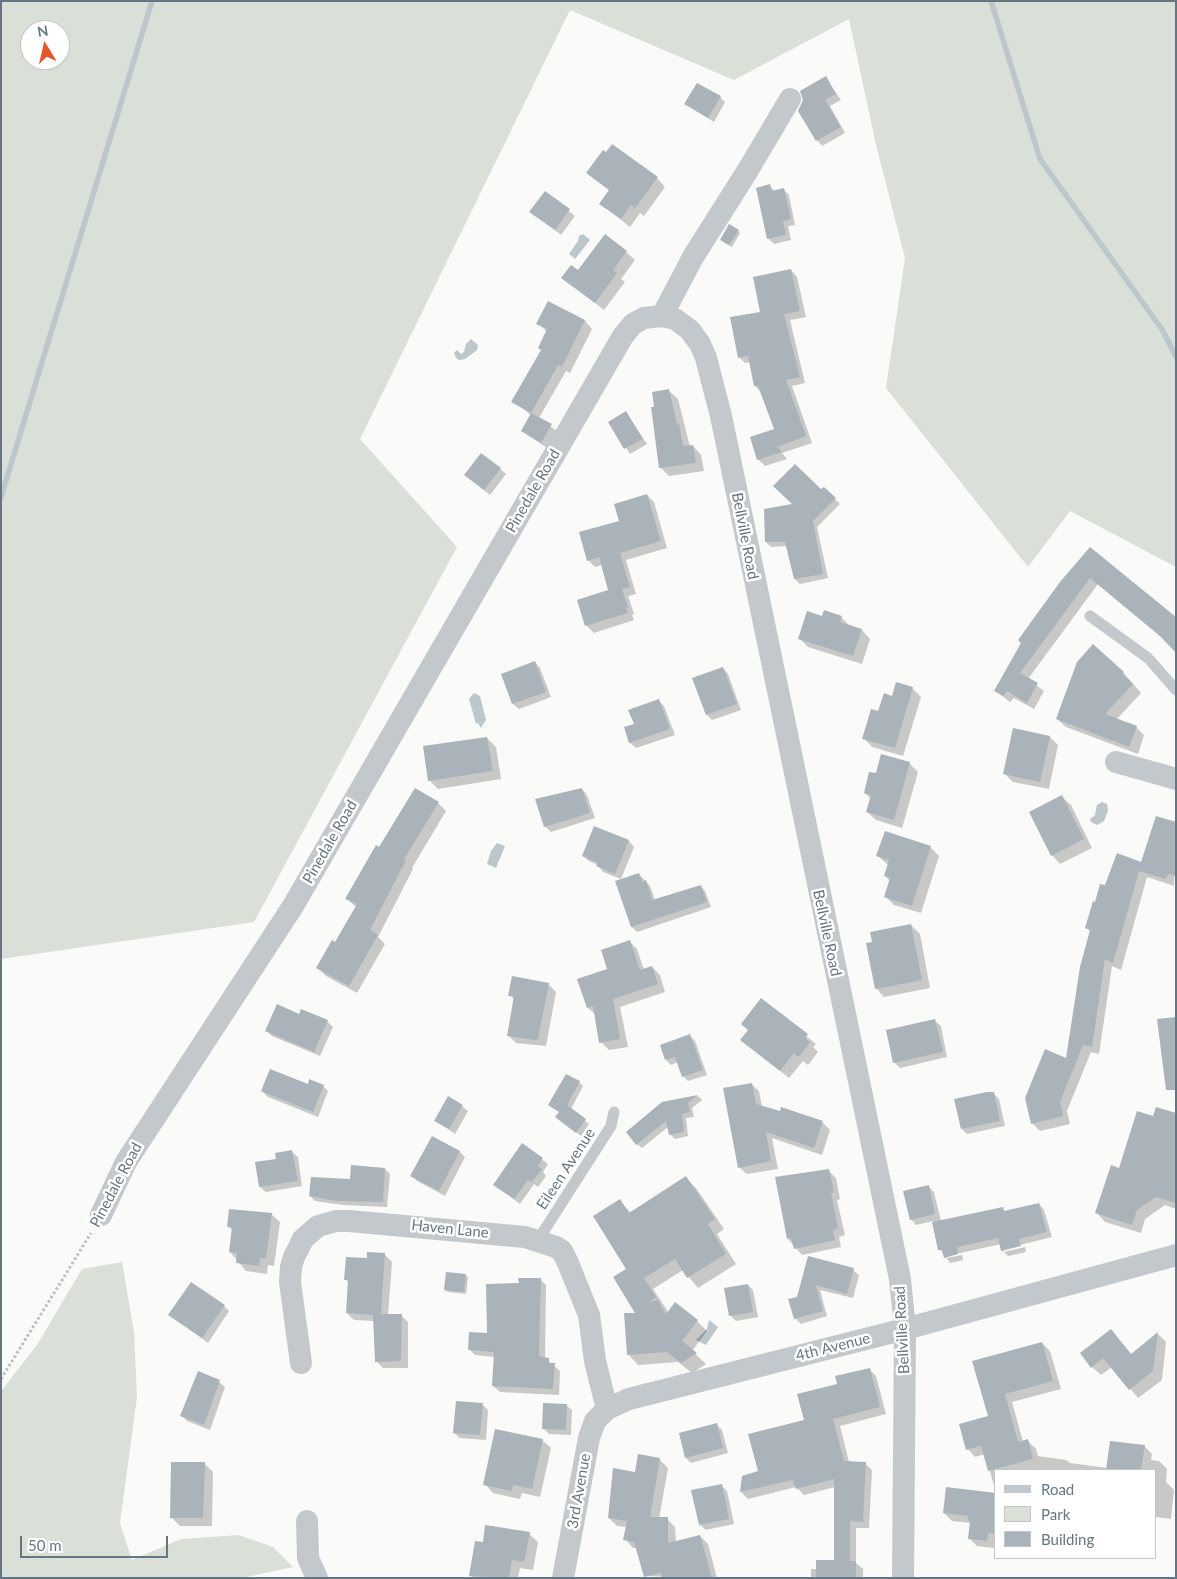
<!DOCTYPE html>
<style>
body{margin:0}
#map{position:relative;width:1177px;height:1579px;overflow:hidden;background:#fafaf8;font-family:Lato,sans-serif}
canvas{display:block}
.frame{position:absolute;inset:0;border:2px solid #657683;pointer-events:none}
.legend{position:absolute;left:994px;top:1469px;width:162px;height:90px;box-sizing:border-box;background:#fff;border:1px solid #c1c8cd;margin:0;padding:6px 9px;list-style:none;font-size:15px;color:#657683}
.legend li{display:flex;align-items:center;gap:10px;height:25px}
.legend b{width:25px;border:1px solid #c1c8cd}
.north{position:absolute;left:20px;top:20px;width:50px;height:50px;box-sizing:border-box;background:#fff;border:1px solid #c1c8cd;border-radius:50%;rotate:351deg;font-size:14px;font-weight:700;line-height:20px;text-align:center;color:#657683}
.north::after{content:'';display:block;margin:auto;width:18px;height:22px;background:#e4572e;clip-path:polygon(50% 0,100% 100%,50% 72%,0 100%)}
.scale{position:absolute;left:20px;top:1536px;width:148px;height:22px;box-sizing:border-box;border:2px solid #657683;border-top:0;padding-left:6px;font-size:15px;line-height:18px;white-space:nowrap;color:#657683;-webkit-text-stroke:4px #fff;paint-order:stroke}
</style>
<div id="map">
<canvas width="1177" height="1579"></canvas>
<div class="frame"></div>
<ul class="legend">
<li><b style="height:6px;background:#c3c8cc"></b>Road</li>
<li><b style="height:14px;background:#dadfd7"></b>Park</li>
<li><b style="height:14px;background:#aab3b9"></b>Building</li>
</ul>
<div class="north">N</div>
<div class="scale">50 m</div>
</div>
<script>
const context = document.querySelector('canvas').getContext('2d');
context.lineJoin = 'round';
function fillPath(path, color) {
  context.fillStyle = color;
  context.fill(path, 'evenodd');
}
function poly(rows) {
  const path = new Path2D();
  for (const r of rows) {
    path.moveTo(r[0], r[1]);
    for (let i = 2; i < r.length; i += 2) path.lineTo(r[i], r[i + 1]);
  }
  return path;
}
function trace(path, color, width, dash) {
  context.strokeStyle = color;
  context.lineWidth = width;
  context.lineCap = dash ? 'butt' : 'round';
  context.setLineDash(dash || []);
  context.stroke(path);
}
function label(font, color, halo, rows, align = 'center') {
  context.font = font + ' Lato,sans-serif';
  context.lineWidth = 5;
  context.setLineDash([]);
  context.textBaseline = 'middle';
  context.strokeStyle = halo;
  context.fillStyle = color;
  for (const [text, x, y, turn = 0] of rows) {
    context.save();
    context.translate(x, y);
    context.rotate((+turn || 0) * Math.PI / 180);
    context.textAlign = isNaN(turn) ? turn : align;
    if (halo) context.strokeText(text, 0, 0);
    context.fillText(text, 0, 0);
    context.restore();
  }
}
fillPath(poly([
 [1,1,1176,1,1176,567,1070,511,1028,567,886,388,905,258,876,145,849,19,734,80,570,10,360,439,457,547,254,922,1,959],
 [30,30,60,30,60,60,30,60],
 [122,1262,134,1332,137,1397,120,1523,132,1560,181,1539,239,1535,273,1547,293,1567,242,1578,1,1578,1,1391,37,1345,82,1269]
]), '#dadfd7');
fillPath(poly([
 [583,234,590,240,575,259,569,254,578,241,579,236],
 [471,339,478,345,477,350,465,359,459,360,456,358,454,353,457,350,461,354,464,352,466,344],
 [474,693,480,696,486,720,481,728,478,723,476,724,469,699],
 [1102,802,1107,804,1108,811,1104,821,1097,825,1091,822,1090,819,1095,815,1097,805],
 [497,843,505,846,496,868,487,864,491,851],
 [709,1320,718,1327,706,1345,696,1340,707,1329]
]), '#bbc7cb');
fillPath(poly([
 [825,77,841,100,830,106,845,133,822,146,817,140],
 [720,97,725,102,714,122,686,104],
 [588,173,657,178,665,187,644,216,640,213,630,227,601,204,610,191],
 [770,186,775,191,783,189,789,195,795,225,788,226,791,240,774,244,768,238],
 [545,193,575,216,561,235,531,212],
 [738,231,740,233,732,247,723,242],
 [626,252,635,260,621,279,625,282,604,310,563,278],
 [791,270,797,277,806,317,790,320,805,383,792,386,812,443,782,453,787,459,765,466,758,459,775,430,761,392,755,386,750,362,745,363,739,357,762,313],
 [548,303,585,321,592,329,570,373,566,371,539,418,557,431,547,448,522,431,531,415,513,401,542,350,547,332,538,323],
 [669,391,678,399,690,447,693,446,701,455,704,471,669,476,660,467,655,408],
 [626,413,647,444,630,454,609,423],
 [500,469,506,474,490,495,471,480],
 [824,488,840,504,817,527,828,578,800,584,795,579,787,546,771,547,766,542,794,505],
 [647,495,654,502,667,548,626,560,636,594,628,596,634,614,632,615,634,620,594,633,587,626,579,601,610,591,602,565,595,567,588,560],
 [1090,548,1166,641,1098,584,1028,679,1044,691,1034,709,1014,698,1010,702,996,691],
 [823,617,841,617,850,626,862,630,870,639,862,664,808,647,799,638],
 [535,662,540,668,551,697,519,709,513,704],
 [723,668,728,674,741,710,712,720,707,715],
 [1123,672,1141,693,1116,720,1136,727,1144,735,1138,754,1066,727,1057,719],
 [912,688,921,697,903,756,872,747,864,738,879,712],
 [658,700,664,706,675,735,636,748,630,743,625,728,635,724],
 [1050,737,1058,745,1049,789,1013,782,1004,773],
 [487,738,496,747,501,779,438,789,429,780],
 [909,763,918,772,902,828,876,820,867,812,871,799,865,793,877,775],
 [582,789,587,795,595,818,551,832,545,826],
 [1062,797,1071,805,1092,848,1060,864,1052,855],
 [438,803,446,811,412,868,413,869,378,937,385,944,357,993,326,976,318,968,336,944,356,907,347,899,380,849],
 [1176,824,1174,886,1147,877,1121,970,1112,966,1099,1054,1091,1052,1067,1111,1070,1124,1040,1131,1032,1123,1067,1060,1091,932,1087,928,1106,886,1142,864],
 [595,827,629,841,634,847,621,879,603,872,598,865,589,861,583,856],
 [930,847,939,856,921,913,894,905,885,896,890,881,885,876,888,865,878,856],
 [639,874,650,886,655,900,700,886,705,891,711,907,637,932,632,927,617,882],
 [911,925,920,934,930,988,884,997,876,988],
 [629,941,637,949,644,970,652,967,660,975,665,992,620,1007,628,1047,609,1050,601,1042,596,1015,588,1008,578,980,609,970],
 [548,984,556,992,546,1046,516,1043,508,1035,514,1000,510,995],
 [761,1000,816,1044,813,1047,818,1052,808,1065,803,1061,789,1078,742,1040,749,1031],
 [299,1015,327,1021,333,1027,320,1056,272,1036,267,1031],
 [935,1021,941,1026,947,1057,900,1068,894,1062],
 [690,1036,695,1041,707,1075,688,1081,683,1076,678,1062,671,1065,666,1060],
 [579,1082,583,1086,571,1109,589,1124,581,1136,557,1117],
 [751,1084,759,1091,762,1107,822,1122,830,1130,822,1155,772,1138,778,1169,747,1174,739,1167],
 [308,1085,323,1086,328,1091,318,1117,268,1097,262,1091],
 [993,1093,999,1099,1005,1126,967,1134,962,1129],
 [698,1096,702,1100,692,1108,694,1117,686,1118,688,1136,675,1139,670,1134,668,1127,642,1148,637,1144,662,1103],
 [462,1106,468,1111,455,1134,436,1121],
 [1176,1114,1176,1209,1165,1205,1145,1219,1141,1233,1105,1222,1097,1213,1119,1169,1154,1117],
 [432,1138,460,1152,465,1157,445,1196,417,1181,412,1176],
 [523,1145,548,1164,543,1172,546,1176,538,1187,534,1184,520,1204,495,1185],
 [292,1152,298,1157,302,1186,266,1192,260,1187,277,1160],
 [385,1169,390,1174,387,1207,343,1205,315,1201,310,1196],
 [829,1171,836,1178,840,1199,837,1200,845,1235,839,1237,841,1247,802,1255,788,1239],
 [686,1178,696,1188,724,1229,717,1234,736,1264,698,1288,683,1270,653,1289,669,1313,697,1321,707,1331,692,1351,706,1364,692,1373,678,1362,638,1365,628,1354,637,1314,628,1269,620,1201,631,1213],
 [928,1186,934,1192,941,1221,1003,1209,1006,1212,1039,1204,1044,1210,1052,1237,1004,1249,1004,1252,1025,1247,1026,1252,1008,1256,1002,1250,1001,1244,947,1256,947,1258,962,1255,963,1260,950,1263,940,1249,933,1221,916,1225,911,1219],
 [271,1214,280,1222,274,1266,268,1265,267,1274,246,1271,230,1252,232,1230,228,1226],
 [368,1253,385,1255,392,1262,388,1315,401,1315,408,1322,408,1368,383,1368,376,1361,374,1321,354,1320,347,1313,349,1283,346,1280,368,1260],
 [809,1258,853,1270,859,1275,853,1298,820,1290,827,1316,801,1324,795,1318],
 [465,1275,468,1277,466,1294,448,1292,445,1290],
 [540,1279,546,1285,545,1358,560,1371,559,1395,500,1392,493,1386,495,1357,475,1355,469,1349,488,1334,520,1284],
 [748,1285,753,1290,758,1317,736,1321,730,1315],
 [224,1306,229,1311,208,1343,170,1315],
 [1158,1334,1166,1342,1162,1380,1138,1398,1112,1367,1101,1375,1092,1367,1119,1340,1132,1355],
 [1042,1343,1050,1351,1061,1389,1012,1402,1023,1442,1028,1441,1036,1449,1038,1456,1066,1460,1070,1463,1108,1468,1144,1446,1152,1454,1151,1460,1159,1461,1167,1469,1166,1482,1174,1490,1171,1519,1156,1517,1156,1470,996,1470,996,1493,985,1454,975,1457,968,1449,989,1417,974,1362],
 [869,1369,876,1376,886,1414,840,1426,849,1462,865,1463,872,1470,869,1528,856,1528,856,1563,863,1569,863,1578,811,1578,811,1569,818,1569,835,1562,835,1487,804,1495,796,1487,748,1499,741,1492,839,1385],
 [219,1382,225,1387,210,1430,187,1421,181,1415],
 [482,1404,488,1410,486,1440,460,1438,454,1433],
 [566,1405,572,1410,571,1435,549,1434,543,1428],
 [716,1424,722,1430,728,1453,691,1463,686,1458],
 [542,1440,551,1448,540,1497,522,1493,520,1499,493,1493,485,1484],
 [639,1456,660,1460,668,1468,659,1519,667,1519,675,1527,676,1543,700,1536,708,1544,717,1578,645,1576,637,1548,633,1548,625,1539,627,1527,617,1526,609,1518,636,1473],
 [204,1463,213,1472,212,1526,180,1526,171,1517],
 [721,1485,727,1491,734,1524,706,1530,700,1525,693,1491],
 [996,1495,994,1548,977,1546,969,1538,971,1523,952,1521,944,1513],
 [529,1534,538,1542,533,1570,520,1568,518,1578,473,1578,471,1576,484,1544]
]), '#0003');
trace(poly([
 [991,1,1040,159,1163,331,1176,357],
 [1,497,152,1]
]), '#bbc7cb', 5.5);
fillPath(poly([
 [826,76,836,94,825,100,841,127,816,141,798,111,803,100,800,91],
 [697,83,721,96,708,118,684,104],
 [612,144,658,177,635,208,631,205,621,219,599,204,609,190,586,173,603,150,606,152],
 [770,184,772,191,784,188,791,219,783,221,786,235,767,239,756,188],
 [545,191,570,209,555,230,529,212],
 [729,224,739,230,729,245,720,240],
 [605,234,627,251,613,270,617,273,595,303,561,278,571,265,578,270],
 [791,269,800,311,784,314,800,377,786,380,806,436,777,447,782,452,757,460,750,437,774,429,758,386,754,386,748,356,738,358,730,317,760,312,753,277],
 [548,301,585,320,562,367,558,365,531,413,511,402,541,350,538,348,547,329,536,324],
 [669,389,677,424,679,423,683,446,693,445,696,463,659,468,651,407,654,407,652,392],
 [626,411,643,439,624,449,608,422],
 [531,413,552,424,541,443,521,431],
 [481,453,501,468,484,490,464,475],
 [795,464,821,489,824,487,836,498,813,521,823,574,794,579,785,542,765,542,764,509,792,504,773,486],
 [647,494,661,541,620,553,630,587,622,589,628,607,626,608,628,613,585,626,577,600,608,590,599,557,587,561,579,532,619,521,614,504],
 [1090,547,1176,617,1176,653,1160,636,1090,578,1020,673,1038,683,1027,703,1007,691,1003,696,994,691,1021,643,1018,640,1060,582],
 [824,610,842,616,840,622,862,629,853,656,798,639,807,611,822,616],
 [1093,644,1124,672,1122,674,1133,684,1105,714,1137,726,1129,747,1056,719,1077,662],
 [535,661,546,692,512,704,501,674],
 [723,667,737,704,706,715,692,678],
 [896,682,913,687,895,748,862,739,871,709,878,711,884,693,892,696],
 [659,699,670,729,629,743,624,727,634,724,628,710],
 [1013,728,1050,736,1040,782,1003,774],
 [487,737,493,771,428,781,423,746],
 [881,754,910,762,894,820,866,812,871,795,864,793,869,772,876,773],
 [415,788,439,802,404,859,406,860,370,930,378,935,349,986,316,968,332,940,335,942,357,904,345,899,376,845,379,847],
 [582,788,590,813,544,827,535,799],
 [1062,795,1084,839,1051,856,1029,812],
 [1156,816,1176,822,1176,876,1168,874,1166,879,1139,871,1113,963,1105,959,1092,1047,1083,1045,1060,1102,1063,1116,1031,1124,1025,1098,1045,1049,1066,1058,1080,967,1090,930,1085,928,1093,901,1095,902,1100,884,1105,885,1117,853,1141,862],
 [594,826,629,840,615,874,596,866,598,863,582,856],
 [885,831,931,846,912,906,884,897,890,878,884,876,889,860,876,856],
 [639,873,642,882,646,880,652,900,701,885,707,902,631,927,615,881],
 [911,924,922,980,875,989,866,943,872,942,870,932],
 [630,940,640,970,652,966,658,984,613,999,620,1039,599,1043,593,1006,587,1008,577,979,607,969,601,950],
 [512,976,549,983,538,1039,535,1040,507,1036,514,996,508,996],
 [761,998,808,1034,805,1038,810,1042,799,1057,794,1053,780,1071,740,1040,748,1030,741,1024],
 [277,1004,299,1014,301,1009,328,1020,314,1052,265,1031],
 [1176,1017,1176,1090,1166,1090,1157,1019],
 [935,1019,943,1052,893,1063,886,1030],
 [690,1034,703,1070,682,1077,675,1057,665,1060,660,1045],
 [270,1069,308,1084,309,1079,324,1085,313,1112,261,1091],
 [566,1074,580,1081,567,1105,586,1119,576,1133,555,1117,559,1112,548,1105],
 [752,1083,756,1104,780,1111,781,1107,823,1121,814,1148,766,1132,771,1161,738,1168,723,1088],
 [987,1092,994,1092,1000,1121,961,1129,954,1099],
 [698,1095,688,1103,690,1112,682,1114,684,1132,669,1135,666,1121,636,1145,626,1132,662,1102],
 [448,1096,463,1105,449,1129,434,1121],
 [1156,1107,1176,1113,1176,1203,1156,1197,1137,1210,1132,1225,1095,1213,1111,1165,1119,1168,1137,1111,1153,1116],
 [432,1136,460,1151,439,1191,410,1176],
 [522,1143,543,1158,538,1166,542,1169,532,1182,528,1180,514,1199,493,1185],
 [292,1150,298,1181,259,1187,255,1162,276,1159,275,1153],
 [351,1165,385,1168,383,1202,337,1201,309,1196,311,1177,350,1179],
 [829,1169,834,1192,831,1193,838,1228,833,1230,835,1240,794,1249,791,1238,787,1239,775,1177],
 [686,1176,715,1219,708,1224,726,1254,687,1278,675,1259,644,1278,656,1297,649,1302,658,1300,666,1314,675,1302,698,1320,682,1341,697,1353,681,1363,667,1352,627,1355,624,1313,635,1313,613,1277,626,1269,593,1216,620,1199,629,1213],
 [929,1185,935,1214,910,1220,903,1191],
 [1039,1203,1047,1232,1019,1239,1021,1246,1001,1251,998,1238,957,1247,958,1254,944,1258,942,1250,938,1250,932,1222,1003,1207,1004,1211],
 [229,1209,272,1213,266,1258,260,1258,259,1266,236,1263,237,1253,229,1252,232,1227,227,1227],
 [367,1252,385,1253,381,1314,402,1314,401,1361,375,1362,373,1315,346,1313,348,1280,344,1280,346,1257,367,1258],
 [808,1256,854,1268,847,1294,816,1285,823,1311,794,1319,788,1299,797,1297],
 [446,1272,466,1274,464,1292,444,1290],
 [518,1278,541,1278,539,1356,549,1358,549,1363,555,1363,553,1389,492,1386,494,1352,468,1350,469,1332,487,1333,486,1284,519,1283],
 [191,1282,225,1305,202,1338,168,1315],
 [748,1284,753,1312,729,1316,724,1288],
 [1111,1329,1131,1354,1158,1332,1153,1371,1129,1390,1103,1358,1091,1368,1080,1353],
 [1042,1342,1053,1381,1005,1394,1018,1442,1028,1439,1033,1459,988,1471,981,1446,966,1450,959,1424,988,1416,972,1361],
 [870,1368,880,1407,833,1419,844,1461,866,1462,863,1522,850,1521,850,1561,856,1561,856,1578,816,1578,816,1560,834,1560,834,1479,796,1489,793,1480,740,1492,742,1476,758,1471,748,1434,804,1420,797,1394,837,1384,835,1376],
 [198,1371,220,1380,204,1425,180,1416],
 [456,1401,483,1403,480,1435,453,1433],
 [543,1403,567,1404,566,1430,542,1429],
 [717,1423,723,1448,685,1458,679,1433],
 [495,1429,543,1439,532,1489,513,1485,512,1491,483,1485],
 [1110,1441,1145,1445,1141,1470,1106,1470],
 [638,1454,660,1458,650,1517,668,1517,668,1543,700,1535,712,1578,662,1578,661,1573,644,1577,634,1542,623,1540,627,1521,608,1518,613,1468,635,1472],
 [171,1462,205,1462,203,1518,170,1518],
 [722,1484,729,1519,699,1525,691,1490],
 [946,1487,996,1493,996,1534,988,1533,987,1541,968,1539,970,1521,968,1521,968,1516,943,1513],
 [485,1525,530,1532,524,1562,512,1560,509,1578,469,1576,475,1541,483,1542]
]), '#aab3b9');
trace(poly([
 [1,1379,91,1233]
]), '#bbbfc2', 3, [2.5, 2.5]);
trace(poly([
 [1090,616,1148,658,1176,690],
 [538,1240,611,1126,614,1112]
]), '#c3c8cc', 11);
trace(poly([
 [662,316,693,257,748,170,790,99],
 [1116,762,1176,779],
 [101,1215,126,1162,293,906,623,336,633,324,644,318,662,316,675,319,690,330,700,344,706,358,721,416,900,1279,905,1329,903,1578],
 [301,1363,290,1282,291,1267,294,1257,303,1239,318,1226,336,1221,349,1221,525,1237,556,1247,562,1251,568,1263,589,1315,595,1361,607,1409],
 [307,1521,308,1558,317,1578],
 [563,1578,589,1438,595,1421,607,1409,629,1399,905,1329,1176,1255]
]), '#c3c8cc', 22);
label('15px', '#657683', '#fff', [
 ["Pinedale Road",533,491,-60],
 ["Bellville Road",745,536,79],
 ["Pinedale Road",330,842,-60],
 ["Bellville Road",827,933,78],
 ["Eileen Avenue",566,1169,-57],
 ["Pinedale Road",116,1185,-62],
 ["Haven Lane",450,1229,6],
 ["Bellville Road",902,1330,-93],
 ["4th Avenue",833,1347,-14],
 ["3rd Avenue",579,1491,-80]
]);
</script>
